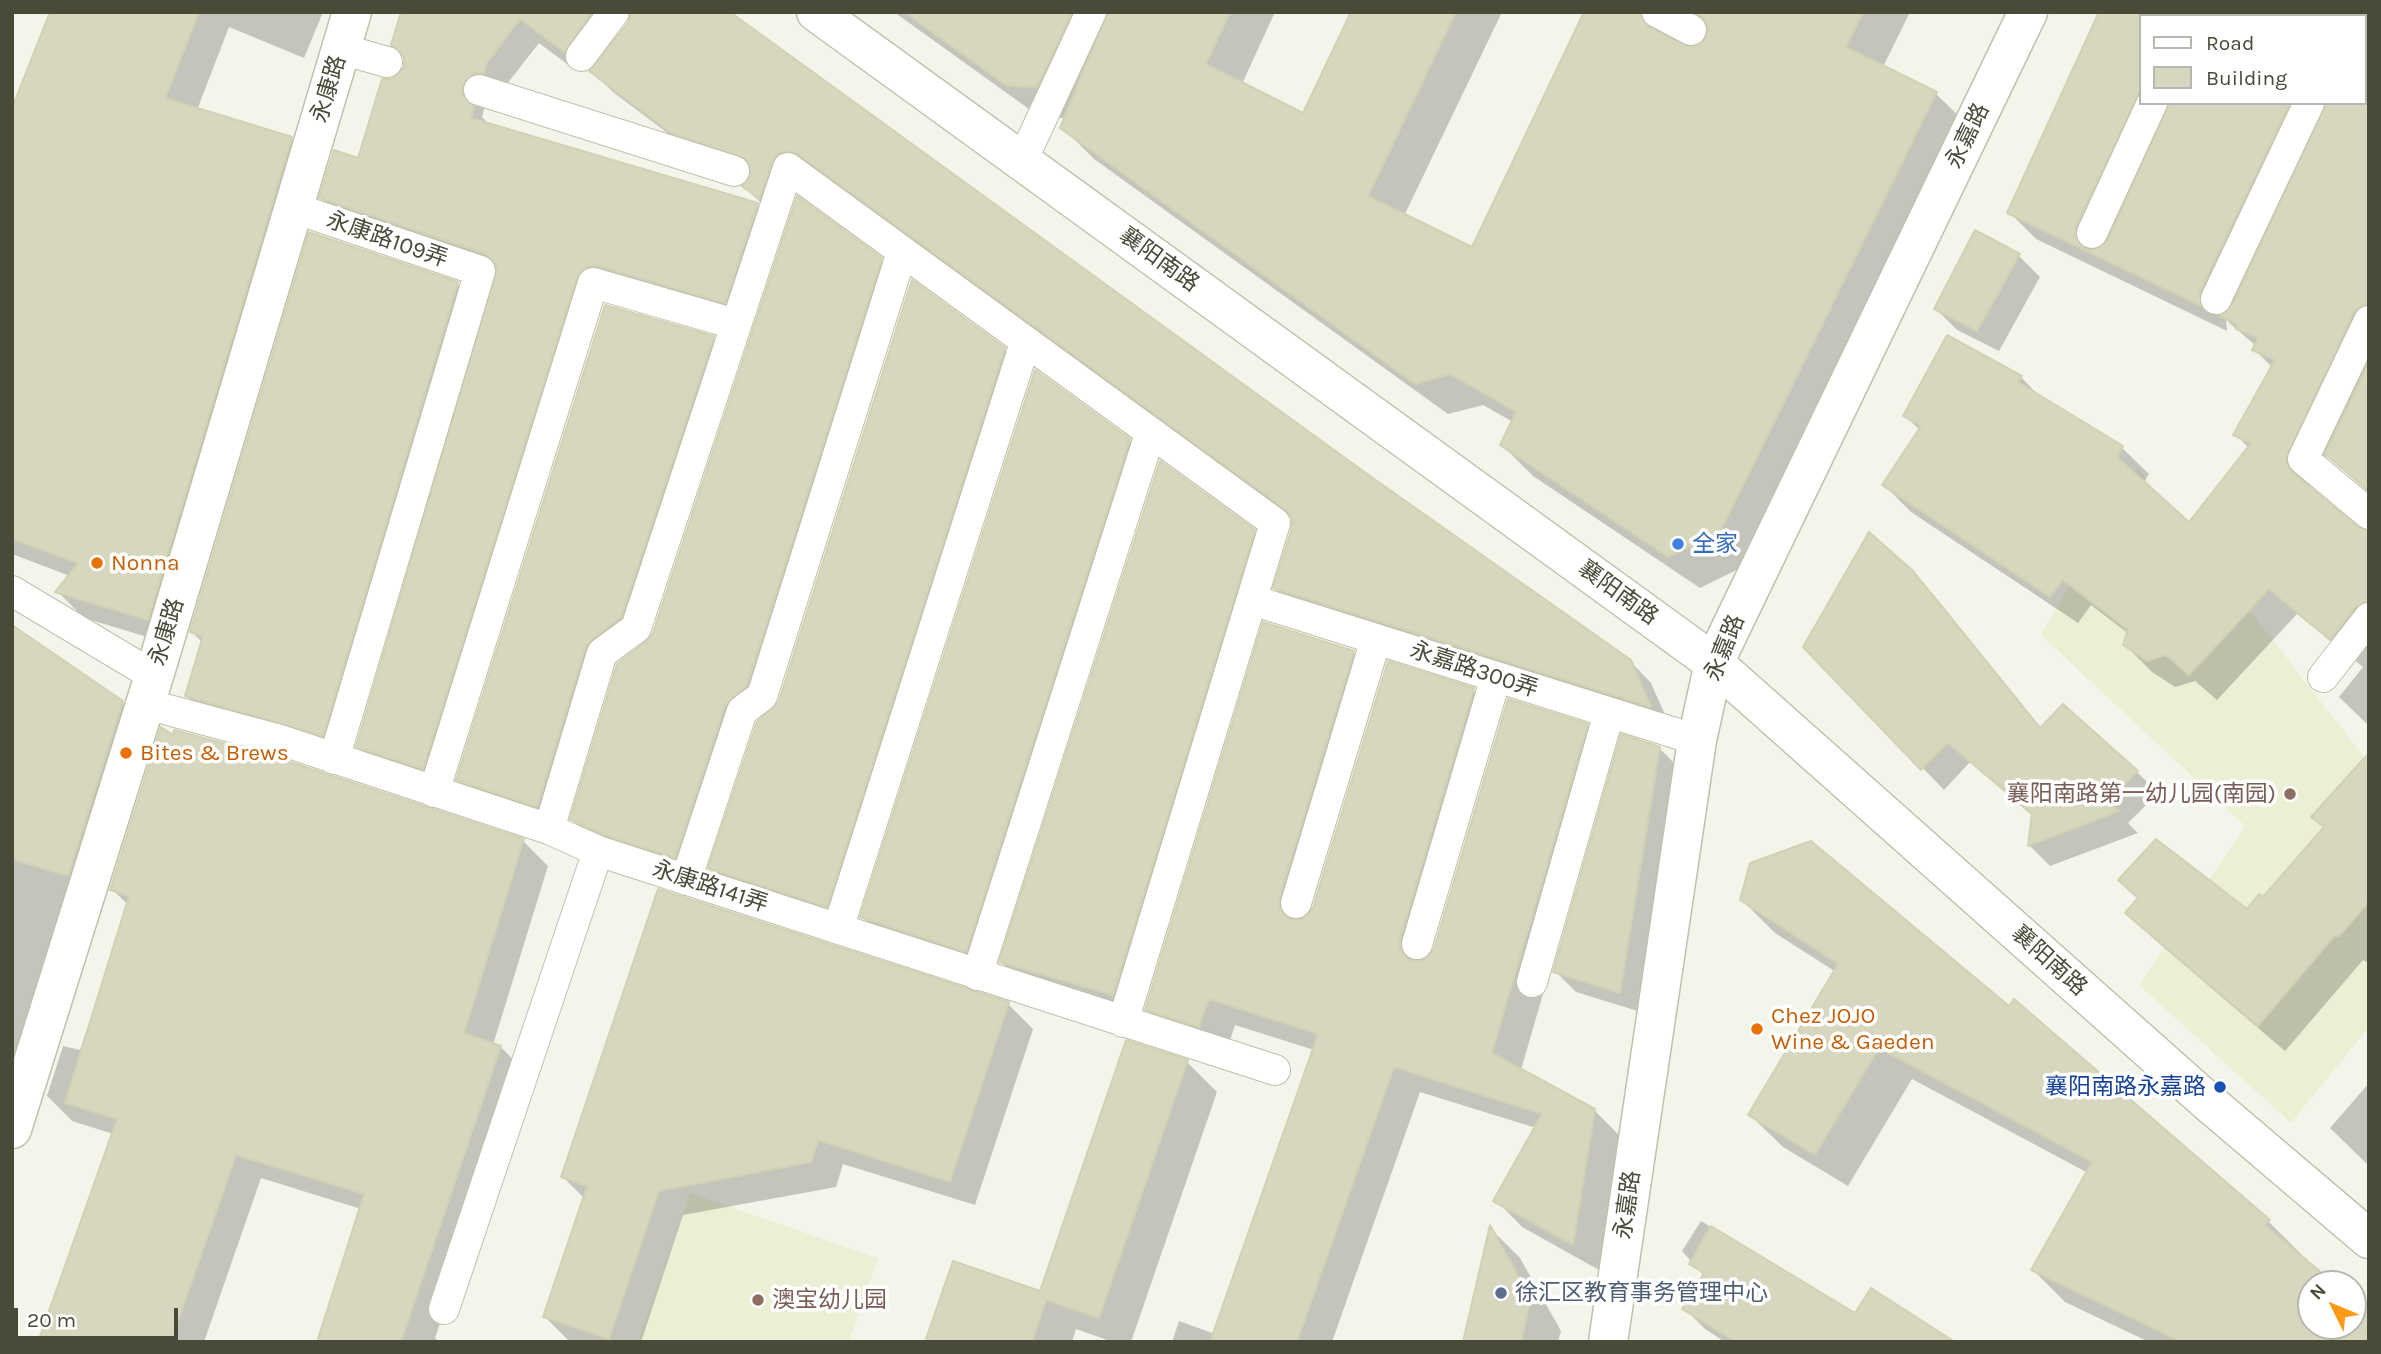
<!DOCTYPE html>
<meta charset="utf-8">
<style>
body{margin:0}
#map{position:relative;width:2381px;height:1354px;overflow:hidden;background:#f4f5ea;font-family:Karla,sans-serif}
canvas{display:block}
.frame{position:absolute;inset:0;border:14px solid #494a38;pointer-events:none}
.legend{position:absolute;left:2139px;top:14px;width:228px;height:91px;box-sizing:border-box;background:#fff;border:2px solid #b6b7af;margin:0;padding:9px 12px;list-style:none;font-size:21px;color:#494a38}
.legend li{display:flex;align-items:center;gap:14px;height:35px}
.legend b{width:35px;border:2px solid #b6b7af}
.north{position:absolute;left:2297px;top:1270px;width:70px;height:70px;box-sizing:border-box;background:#fff;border:2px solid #b6b7af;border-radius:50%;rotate:313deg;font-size:19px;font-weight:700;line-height:28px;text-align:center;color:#494a38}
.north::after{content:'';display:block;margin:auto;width:24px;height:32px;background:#fd9b19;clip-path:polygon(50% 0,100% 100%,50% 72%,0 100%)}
.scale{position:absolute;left:14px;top:1308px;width:164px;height:32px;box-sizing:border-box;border:4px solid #494a38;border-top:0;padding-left:9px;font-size:21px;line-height:24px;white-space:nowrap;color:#494a38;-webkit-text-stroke:5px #fff;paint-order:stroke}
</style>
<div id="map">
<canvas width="2381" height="1354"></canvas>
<div class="frame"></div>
<ul class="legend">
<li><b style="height:9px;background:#fff"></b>Road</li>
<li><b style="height:19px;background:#d7d7bf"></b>Building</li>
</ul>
<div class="north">N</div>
<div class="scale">20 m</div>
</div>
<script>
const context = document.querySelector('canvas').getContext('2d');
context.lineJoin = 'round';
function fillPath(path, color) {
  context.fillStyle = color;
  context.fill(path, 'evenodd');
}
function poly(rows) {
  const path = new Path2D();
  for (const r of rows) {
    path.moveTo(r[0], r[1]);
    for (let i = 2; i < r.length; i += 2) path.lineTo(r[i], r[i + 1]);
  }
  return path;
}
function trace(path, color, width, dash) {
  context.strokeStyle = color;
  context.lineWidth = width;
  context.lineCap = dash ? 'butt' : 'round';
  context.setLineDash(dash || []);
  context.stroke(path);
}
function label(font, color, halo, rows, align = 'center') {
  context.font = font + ' Karla,"Noto Sans SC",sans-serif';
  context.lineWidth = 7;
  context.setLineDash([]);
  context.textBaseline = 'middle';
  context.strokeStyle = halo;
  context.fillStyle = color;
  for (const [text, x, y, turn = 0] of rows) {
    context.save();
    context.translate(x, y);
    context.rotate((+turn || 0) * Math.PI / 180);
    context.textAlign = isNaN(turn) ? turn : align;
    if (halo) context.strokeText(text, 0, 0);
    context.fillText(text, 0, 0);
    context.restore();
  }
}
fillPath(poly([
 [2138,468,2369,763,2369,1027,2291,1123,2139,985,2245,826,2041,635],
 [690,1193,878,1258,849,1342,638,1342]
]), '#ebefd4');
fillPath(poly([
 [50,12,323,12,304,58,229,27,197,110,291,139,317,165,174,645,84,618,58,592,70,576,12,554,12,111],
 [403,12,727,12,1053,250,1630,661,1651,683,1670,726,1296,609,1275,588,1293,528,1293,519,821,174,765,207,744,186,752,173,694,153,613,92,592,71,631,18,621,22,586,72,574,63,571,67,539,43,507,84,487,98,482,117,491,126,757,205,778,226,746,323,601,291,444,789,379,767,358,746,498,271,342,219,321,198,359,160,393,80,405,68],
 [894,12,1275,12,1242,84,1304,115,1353,12,1502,12,1404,216,1473,249,1585,12,1910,12,1883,67,1936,94,1968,125,1751,563,1700,588,1533,476,1502,445,1513,422,1483,405,1448,414,1094,159,1062,127,1066,118,1040,117],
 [1690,25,1708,35,1702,46,1683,47,1672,41,1672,36],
 [2101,12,2369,12,2369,493,2327,454,2311,487,2315,494,2357,529,2369,532,2369,726,2339,697,2363,667,2297,614,2217,700,2195,681,2175,687,2152,672,2125,645,2129,634,2091,605,2078,623,1911,512,1884,485,1920,430,1905,416,2021,377,2042,399,2122,448,2149,474,2143,483,2189,525,2250,449,2235,434,2273,368,2254,349,2256,346,2226,320,2227,331,2036,239,2009,212],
 [2141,16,2365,16,2365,103,2141,103],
 [1976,232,2019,256,2040,277,1999,351,1957,330,1936,309],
 [881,259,902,281,696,877,593,840,572,819,648,643],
 [457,284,479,305,344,756,208,717,187,696,203,643,192,632],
 [713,338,734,359,613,660,558,827,479,800,458,779],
 [1004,349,1025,371,848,927,731,889,710,868,780,702],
 [1129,440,1150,462,987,972,883,938,862,917],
 [1253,531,1275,552,1134,1015,1022,983,1001,962],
 [1911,571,1933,594,2042,729,2137,772,2158,793,2128,823,2138,833,2050,866,2029,845,2034,817,1970,762,1944,790,1805,646],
 [12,652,122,702,154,734,12,1148],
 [1353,652,1379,678,1308,916,1314,909,1389,663,1473,690,1500,716,1428,957,1587,725,1613,752,1521,1070,1594,1110,1621,1137,1599,1270,1522,1227,1496,1200,1536,1128,1420,1092,1332,1342,1172,1342,1179,1321,1215,1334,1314,1050,1235,1025,1226,1052,1173,1035,1147,1009],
 [174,738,523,841,548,866,493,1045,501,1047,525,1072,435,1338,439,1342,319,1342,361,1209,261,1178,204,1342,40,1342,113,1134,72,1121,47,1096,63,1046,80,1050,128,905,112,889],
 [1659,748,1680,769,1641,1012,1576,992,1555,971],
 [2369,755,2369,959,2366,962,2363,960,2285,1051,2154,939,2127,913,2247,911,2263,899,2325,828],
 [1742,900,2009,1009,2014,1002,2269,1222,2301,1254,2299,1256,2332,1284,2311,1284,2311,1326,2353,1326,2353,1302,2369,1342,2149,1342,2065,1302,2033,1270,2088,1173,1912,1079,1848,1186,1783,1147,1750,1115,1836,972,1775,933],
 [1008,1004,1033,1029,975,1205,843,1164,836,1187,683,1215,641,1342,570,1342,545,1317,584,1198,563,1177],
 [1187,1062,1217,1092,1131,1342,1113,1342,1076,1329,1072,1342,927,1342,1041,1293],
 [2369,1083,2369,1166,2330,1128],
 [1701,1221,1855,1315,1953,1342,1725,1342,1705,1329,1684,1308,1704,1276,1682,1251],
 [1491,1229,1520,1258,1561,1331,1558,1342,1465,1342]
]), '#0003');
const building = poly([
 [50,12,199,12,165,98,292,137,148,620,55,592,78,563,12,539,12,108,50,12],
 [401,12,592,12,564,52,520,19,487,63,484,73,475,73,463,84,462,94,474,107,471,118,758,203,725,303,598,266,588,266,577,277,423,769,356,747,497,268,486,254,319,198,334,150,358,158,382,79,392,79,404,67,404,57,391,45,401,12],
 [631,12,730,12,1370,476,1631,660,1651,707,1273,588,1292,528,1292,518,1285,509,798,154,783,151,775,156,759,199,742,186,751,176,746,159,671,133,589,71,628,23,631,12],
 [904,12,1072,12,1037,87,1007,86,904,12],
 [1108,12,1230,12,1206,64,1303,113,1351,12,1456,12,1368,196,1472,247,1584,12,1640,12,1649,27,1691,47,1701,44,1708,30,1705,20,1695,12,1863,12,1846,47,1937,92,1720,532,1668,557,1500,445,1516,412,1450,374,1415,384,1060,128,1108,12],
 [2099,12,2141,12,2141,89,2076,226,2075,235,2084,249,2094,250,2108,240,2169,103,2290,103,2200,291,2201,306,2007,213,2099,12],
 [2326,103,2369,103,2369,304,2360,306,2353,313,2286,459,2292,472,2358,527,2369,531,2369,601,2355,607,2330,640,2269,589,2189,675,2166,655,2147,661,2123,645,2128,630,2063,580,2050,597,1882,485,1921,426,1903,416,1947,335,2022,376,2018,382,2123,446,2117,457,2189,522,2251,443,2233,435,2275,360,2252,350,2258,338,2236,329,2238,325,2220,316,2232,306,2326,103],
 [797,196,882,258,747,685,725,705,675,858,604,835,570,819,617,664,646,642,653,633,797,196],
 [1975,230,2020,254,1977,331,1934,309,1975,230],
 [309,232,458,282,323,736,185,696,203,636,190,632,309,232],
 [912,280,1005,348,827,907,708,868,757,722,779,701,912,280],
 [605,305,714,336,621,617,592,639,585,648,537,807,456,780,605,305],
 [2369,362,2369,491,2325,454,2369,362],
 [1035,370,1130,439,966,952,860,917,1035,370],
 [1160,461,1255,530,1113,995,999,962,1160,461],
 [1869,532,1912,570,2040,728,2063,704,2138,771,2107,802,2119,811,2028,846,2032,814,1948,743,1921,770,1803,647,1869,532],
 [1263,622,1354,651,1279,898,1279,908,1290,919,1301,920,1313,908,1388,661,1474,688,1400,939,1400,949,1411,961,1422,961,1434,949,1508,699,1588,724,1492,1053,1595,1109,1573,1245,1493,1201,1542,1114,1394,1067,1297,1342,1210,1342,1318,1034,1209,999,1199,1027,1145,1010,1263,622],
 [12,625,123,701,68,876,12,859,12,625],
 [161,727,173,735,174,730,275,757,524,839,464,1033,501,1046,401,1342,317,1342,364,1194,236,1155,171,1342,38,1342,117,1119,65,1103,129,896,110,890,161,727],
 [1621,734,1660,747,1620,993,1553,972,1621,734],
 [2369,753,2369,902,2338,937,2335,935,2258,1026,2125,913,2138,898,2118,880,2156,839,2247,909,2259,894,2263,897,2324,827,2311,817,2369,753],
 [1811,841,2009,1006,2014,999,2270,1220,2265,1225,2335,1284,2311,1284,2311,1326,2353,1326,2353,1300,2369,1313,2369,1342,2182,1342,2031,1270,2092,1162,1879,1048,1815,1155,1748,1115,1838,964,1740,900,1750,863,1811,841],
 [658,889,1009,1002,950,1182,818,1140,811,1162,659,1191,609,1339,543,1317,587,1186,561,1177,658,889],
 [1126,1040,1188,1060,1099,1318,1046,1300,1032,1342,925,1342,953,1261,1040,1291,1126,1040],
 [1490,1225,1531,1299,1521,1342,1463,1342,1490,1225],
 [1711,1226,1855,1313,1871,1288,1955,1342,1736,1342,1682,1309,1704,1273,1689,1264,1711,1226]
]);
fillPath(building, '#d7d7bf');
trace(building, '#d1d2b2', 2);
const service = poly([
 [1657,12,1691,30],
 [2227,12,2235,16],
 [2192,16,2193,12],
 [2350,16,2352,12],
 [341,49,387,62],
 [581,56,614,12],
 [2365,77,2369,79],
 [479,90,734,171],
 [1022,161,1091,12],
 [294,208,480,271,334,759],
 [2092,233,2152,103],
 [2216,299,2309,103],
 [2369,321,2303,459,2369,514],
 [12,591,154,676],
 [1252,600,1697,740],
 [2323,677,2369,618],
 [146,704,280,740,549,829,598,851,1275,1070],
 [434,792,593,283,735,324],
 [549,829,602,653,636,628,788,168,1275,523,1123,1022],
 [686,880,742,711,762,696,902,252],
 [1296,903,1376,639],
 [838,929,1025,343],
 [1417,944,1496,677],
 [977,975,1150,434],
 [1532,982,1609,713],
 [444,1309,598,851]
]);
const minor = poly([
 [12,1129,154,676,352,12],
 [1608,1342,1697,740,1714,663,2028,12]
]);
const tertiary = poly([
 [816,12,1714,663,2208,1102,2369,1239]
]);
trace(service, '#bfc1ac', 32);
trace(minor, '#bfc1ac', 41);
trace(tertiary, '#bfc1ac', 41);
trace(service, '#fff', 30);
trace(minor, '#fff', 38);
trace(tertiary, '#fff', 38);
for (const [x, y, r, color] of [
 [1678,544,7,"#3f7fe0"],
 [97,563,7,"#e8710a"],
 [126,753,7,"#e8710a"],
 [2290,794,7,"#8d6e63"],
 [1757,1029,7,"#e8710a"],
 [2220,1087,7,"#1a4fb4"],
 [1501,1293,7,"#5c6f8a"],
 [758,1300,7,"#8d6e63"]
]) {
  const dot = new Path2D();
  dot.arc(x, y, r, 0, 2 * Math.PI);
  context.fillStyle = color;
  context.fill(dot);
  trace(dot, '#fff', 2.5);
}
label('23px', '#494a38', '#fff', [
 ["永康路",329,89,-73],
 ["永嘉路",1968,136,-64],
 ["永康路109弄",387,240,19],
 ["襄阳南路",1159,260,36],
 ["襄阳南路",1618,593,36],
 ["永康路",167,632,-73],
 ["永嘉路",1725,648,-68],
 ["永嘉路300弄",1474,670,18],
 ["永康路141弄",710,887,18],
 ["襄阳南路",2049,961,42],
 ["永嘉路",1628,1205,-82]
]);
label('23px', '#366cbe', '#fff', [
 ["全家",1692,544]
], 'left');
label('23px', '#c56008', '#fff', [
 ["Nonna",111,563],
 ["Bites & Brews",140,753],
 ["Chez JOJO",1771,1016],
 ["Wine & Gaeden",1771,1042]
], 'left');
label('23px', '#785e54', '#fff', [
 ["襄阳南路第一幼儿园(南园)",2276,794],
 ["澳宝幼儿园",772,1300,"left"]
], 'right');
label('23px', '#164399', '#fff', [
 ["襄阳南路永嘉路",2206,1087]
], 'right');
label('23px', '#4e5e75', '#fff', [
 ["徐汇区教育事务管理中心",1515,1293]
], 'left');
</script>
